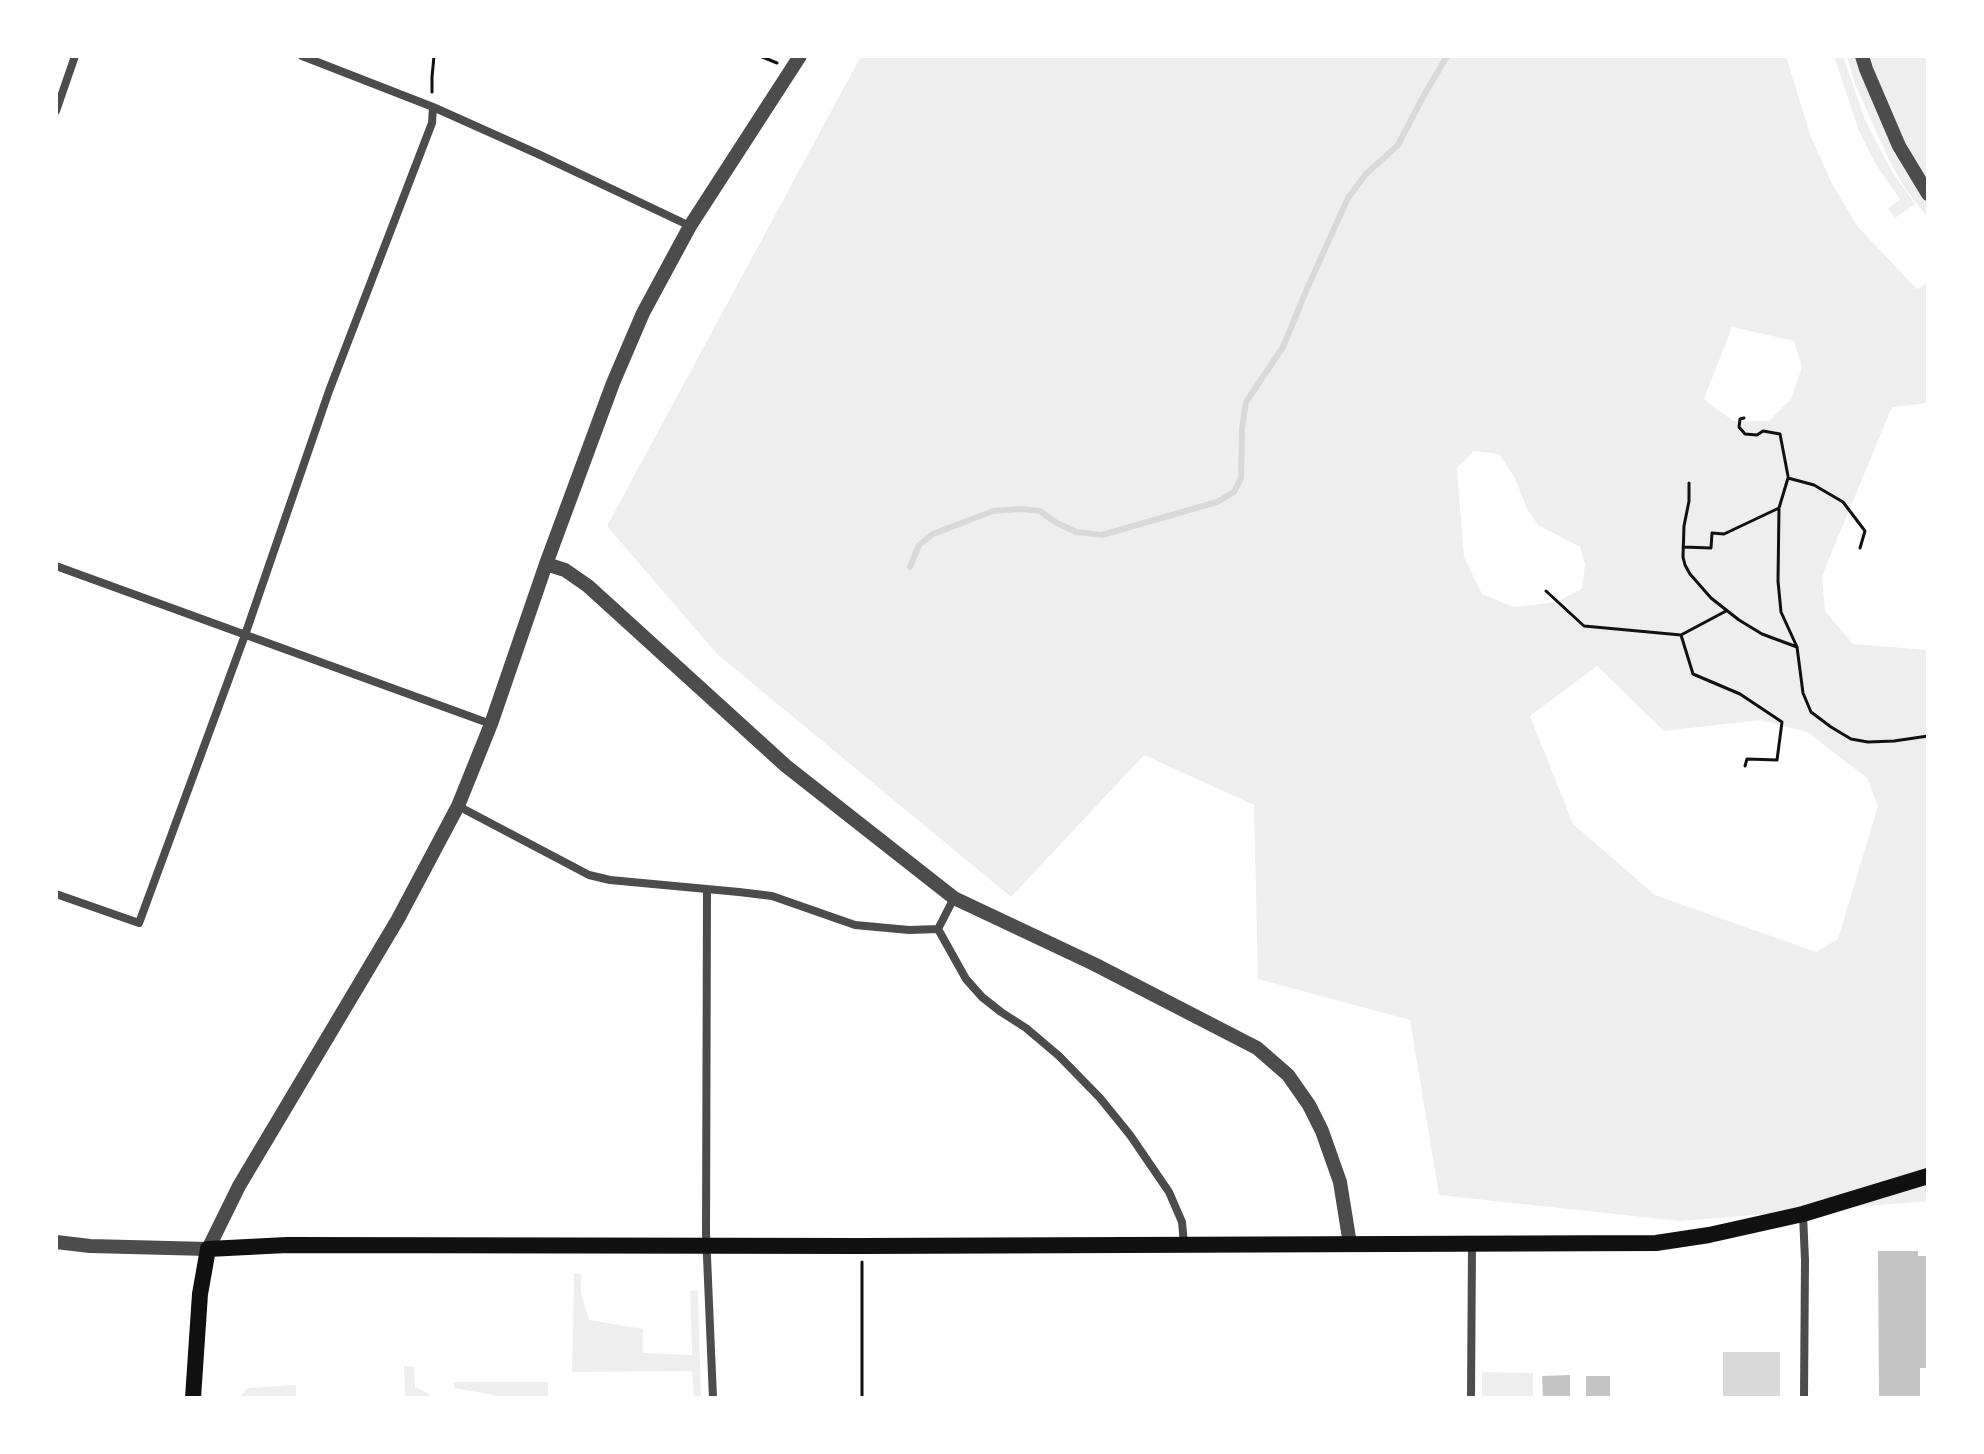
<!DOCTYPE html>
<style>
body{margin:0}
#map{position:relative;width:1984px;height:1454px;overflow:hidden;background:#fff;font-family:Karla,sans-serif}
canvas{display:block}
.frame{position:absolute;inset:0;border:58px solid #fff;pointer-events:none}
</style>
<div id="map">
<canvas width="1984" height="1454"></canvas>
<div class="frame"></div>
</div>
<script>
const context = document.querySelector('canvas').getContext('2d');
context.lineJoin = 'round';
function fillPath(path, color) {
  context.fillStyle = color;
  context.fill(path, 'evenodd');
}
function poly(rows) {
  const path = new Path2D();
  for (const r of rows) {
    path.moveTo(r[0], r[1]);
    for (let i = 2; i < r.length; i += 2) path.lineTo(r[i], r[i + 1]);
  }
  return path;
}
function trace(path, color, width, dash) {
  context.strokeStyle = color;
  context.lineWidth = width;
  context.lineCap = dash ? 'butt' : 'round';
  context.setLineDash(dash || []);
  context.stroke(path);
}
fillPath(poly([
 [861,56,1786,56,1810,134,1831,182,1858,227,1917,289,1928,283,1928,403,1892,407,1822,576,1825,611,1853,644,1928,650,1928,1201,1680,1221,1439,1195,1410,1020,1258,979,1254,805,1144,755,1011,897,717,654,607,526],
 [1732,327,1794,341,1802,367,1791,399,1769,421,1733,421,1704,399],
 [1474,451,1499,454,1515,478,1527,509,1538,525,1580,547,1585,564,1582,589,1556,602,1514,607,1482,594,1464,557,1457,468],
 [1597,666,1664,731,1760,720,1807,732,1867,778,1878,806,1838,939,1816,952,1655,895,1573,824,1530,716],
 [1834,56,1843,56,1865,120,1891,170,1915,204,1895,218,1888,209,1900,199,1876,165,1859,131],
 [1847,56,1928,56,1928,218,1906,190,1889,160,1855,84],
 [574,1273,581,1274,581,1293,589,1320,643,1329,643,1353,692,1355,690,1291,698,1290,701,1398,694,1398,692,1371,572,1372],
 [404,1366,414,1367,415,1387,430,1394,430,1398,405,1398],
 [1482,1372,1533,1373,1533,1398,1482,1398],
 [454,1382,548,1382,548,1398,510,1398,454,1388],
 [296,1385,296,1398,239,1398,248,1388]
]), '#eee');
fillPath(poly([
 [1723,1352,1780,1352,1780,1398,1723,1398]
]), '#d9d9d9');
trace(poly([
 [910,567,919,545,933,534,993,511,1021,509,1040,511,1055,522,1076,532,1102,535,1217,502,1234,492,1241,478,1242,428,1246,402,1283,347,1306,291,1348,198,1366,174,1398,145,1424,95,1447,56]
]), '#d9d9d9', 6);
fillPath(poly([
 [1878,1251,1918,1251,1918,1256,1928,1256,1928,1368,1920,1368,1920,1398,1879,1398],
 [1570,1375,1570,1398,1543,1398,1542,1376],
 [1586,1376,1610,1376,1610,1398,1586,1398]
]), '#c4c4c4');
trace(poly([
 [760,56,777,63],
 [432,92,432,77,434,56],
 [1744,418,1740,419,1739,427,1745,434,1757,435,1763,431,1780,434,1788,476],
 [1689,483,1689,501,1684,526,1683,557,1685,565,1690,574,1711,598,1739,620,1762,634,1797,647],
 [1683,547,1711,548,1712,533,1724,534,1779,508],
 [1860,548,1865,531,1843,502,1814,485,1788,478,1779,508,1778,581,1781,612,1797,647,1803,693,1811,712,1831,727,1851,739,1868,742,1894,741,1928,736],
 [1546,591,1584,626,1681,635,1726,611],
 [1681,635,1693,674,1740,694,1782,722,1777,760,1747,759,1745,766],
 [862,1262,862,1398]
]), '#111', 3);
trace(poly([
 [302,56,433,107,538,154,690,226],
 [56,111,75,56],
 [56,566,491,724],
 [458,806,589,875,610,880,739,892,772,896,855,925,909,930,938,929,954,898],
 [707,889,706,1233,713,1398],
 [56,894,139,923,245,635,329,391,432,123,433,107],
 [938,929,966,979,982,997,1001,1012,1026,1028,1059,1056,1100,1098,1130,1135,1169,1192,1182,1222,1184,1244],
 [1803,1215,1805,1260,1804,1398],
 [1471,1398,1472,1245]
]), '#4c4c4c', 8);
trace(poly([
 [1862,56,1866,69,1899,146,1928,194],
 [546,564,565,570,588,586,786,766,954,898,1094,964,1257,1048,1288,1075,1309,1105,1322,1131,1340,1182,1350,1244],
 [56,1242,90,1246,208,1249,239,1186,398,919,458,806,491,724,546,564,613,383,643,313,690,226,800,56]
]), '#4c4c4c', 14);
trace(poly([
 [193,1398,200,1294,208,1249,287,1245,862,1246,1656,1243,1709,1235,1803,1214,1928,1176]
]), '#111', 16);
</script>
